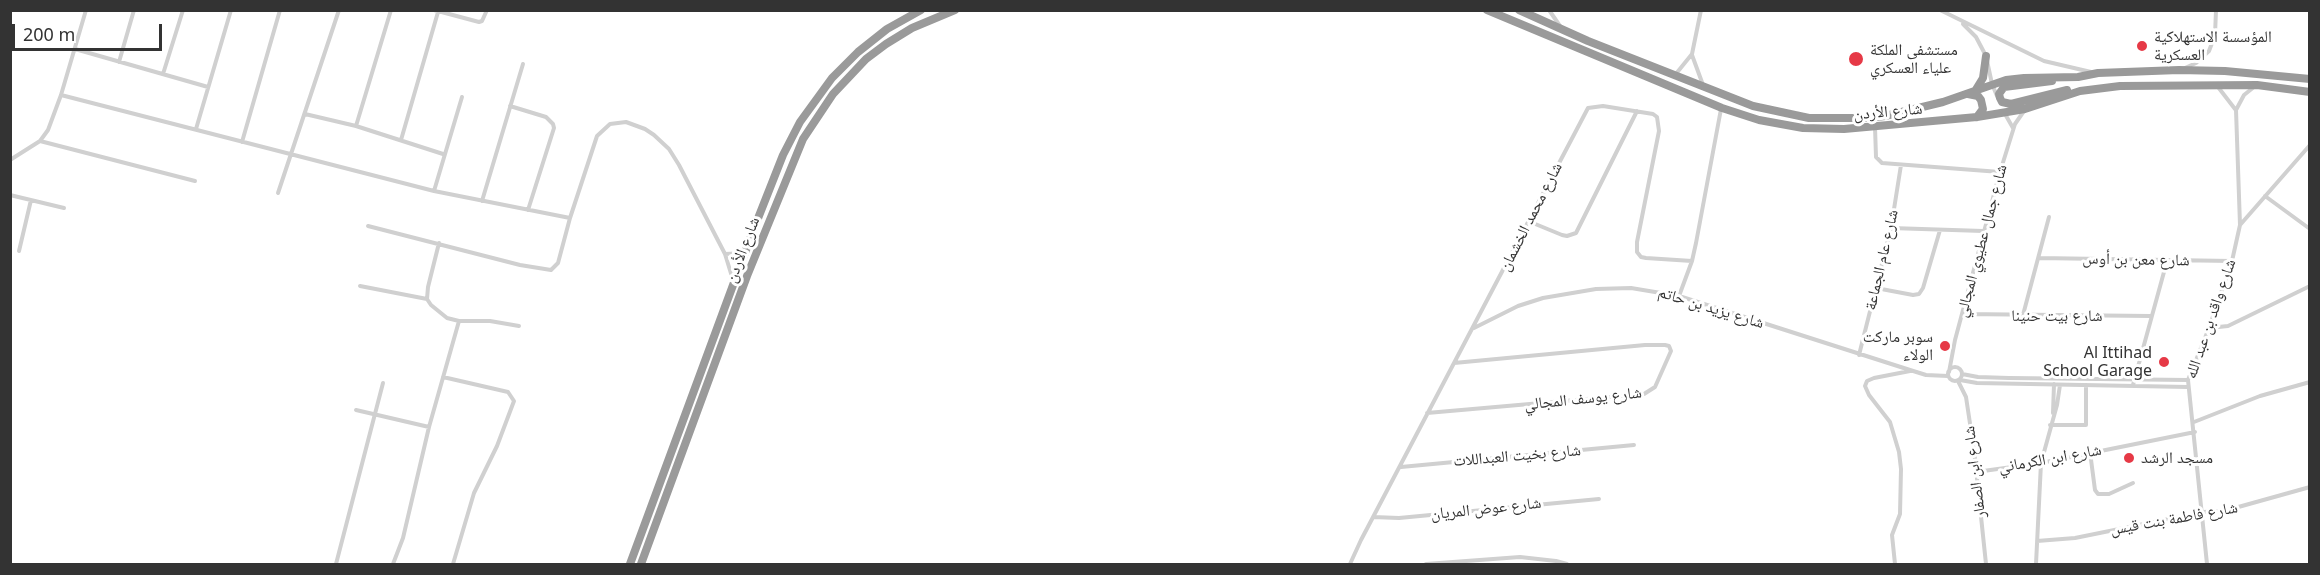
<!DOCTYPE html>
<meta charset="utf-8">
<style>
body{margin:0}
#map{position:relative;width:2320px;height:575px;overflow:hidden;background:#fff;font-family:"Noto Sans",sans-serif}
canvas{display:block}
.frame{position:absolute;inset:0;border:12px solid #333;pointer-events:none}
.scale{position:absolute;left:12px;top:24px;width:150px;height:27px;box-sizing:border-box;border:3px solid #333;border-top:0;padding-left:8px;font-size:18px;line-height:21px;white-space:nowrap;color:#333;-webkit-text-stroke:4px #fff;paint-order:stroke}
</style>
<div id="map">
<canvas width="2320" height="575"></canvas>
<div class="frame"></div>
<div class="scale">200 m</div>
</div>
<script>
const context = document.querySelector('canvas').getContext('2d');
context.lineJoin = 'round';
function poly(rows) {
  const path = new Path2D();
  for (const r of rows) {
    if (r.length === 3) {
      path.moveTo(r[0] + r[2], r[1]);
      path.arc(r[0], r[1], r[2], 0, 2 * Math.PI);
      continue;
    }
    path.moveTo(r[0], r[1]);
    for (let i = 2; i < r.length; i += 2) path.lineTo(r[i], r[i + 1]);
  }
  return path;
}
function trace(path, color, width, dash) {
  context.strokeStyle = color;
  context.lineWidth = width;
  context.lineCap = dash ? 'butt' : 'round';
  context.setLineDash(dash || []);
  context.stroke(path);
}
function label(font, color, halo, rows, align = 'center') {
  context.font = font + ' "Noto Sans","Noto Naskh Arabic",sans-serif';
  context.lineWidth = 6;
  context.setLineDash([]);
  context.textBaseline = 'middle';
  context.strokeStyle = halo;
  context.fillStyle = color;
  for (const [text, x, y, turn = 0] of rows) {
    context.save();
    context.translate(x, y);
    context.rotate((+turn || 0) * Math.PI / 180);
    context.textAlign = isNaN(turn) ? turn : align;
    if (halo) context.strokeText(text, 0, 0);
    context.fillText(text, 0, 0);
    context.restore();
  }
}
trace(poly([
 [434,10,479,22,482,21,487,10],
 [1549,10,1560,26],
 [1940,10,2044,61,2091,72],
 [1963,24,1976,37,1986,56,1992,84,1997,96],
 [75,49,208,87],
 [1692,55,1703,85],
 [119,62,134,10],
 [2185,68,2196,63,2209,51,2215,35,2216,10],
 [163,74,183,10],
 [1675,75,1692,54,1701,10],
 [2218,87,2235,109],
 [61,95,434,191,570,218],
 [510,106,546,117,553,124,554,128,528,210],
 [305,114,356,126,443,154],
 [2005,114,2013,128],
 [356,126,391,10],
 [1875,127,1876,157,1882,163,2000,172],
 [196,129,231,10],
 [401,140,438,12],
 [40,141,195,181],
 [242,142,280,10],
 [10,160,40,141,48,130,61,95,86,10],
 [434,191,462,97],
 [278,193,339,10],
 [10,195,64,208],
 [2265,196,2310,229],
 [482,201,523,64],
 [1528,221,1562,235,1567,236,1576,233,1637,111],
 [2240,225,2310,145],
 [368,226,520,265,551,270,558,263,570,218,597,136,610,124,626,122,645,129,654,135,669,149,679,165,725,254,733,280],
 [1891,228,1983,231],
 [439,243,428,287,427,299,431,305,447,318,459,321],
 [19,251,31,200],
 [725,254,745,253],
 [2039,258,2232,261],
 [360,286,427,299],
 [1876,288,1913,295,1919,294,1923,288,1940,230],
 [1679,296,1692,261,1696,243,1721,109],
 [1963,314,2151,316],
 [2023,315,2049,217],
 [1474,328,1518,306,1543,298,1596,289,1631,288,1679,296,1910,370,1926,375,1948,376],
 [2209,328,2228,326,2310,286],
 [1859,355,1891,228,1901,165],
 [1955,374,7],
 [1949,372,1955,340,2000,172,2015,124,2024,111],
 [1962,374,1978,377,2009,378,2188,380],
 [443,377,508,392,514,401,497,446,474,493,453,564],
 [1960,380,1977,383,2188,387],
 [1958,381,1966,397,1974,450,1986,564],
 [2133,385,2167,261],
 [356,410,429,427,459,321,490,321,519,326],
 [1427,413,1644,394,1655,387,1671,351,1669,346,1665,345,1645,345,1454,363],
 [2053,413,2054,384],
 [2194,422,2260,396,2310,382],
 [2050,425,2086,425,2086,385],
 [2090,452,2095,490,2098,494,2109,494,2133,483],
 [1401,467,1634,445],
 [1976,472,2041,463,2195,432],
 [1373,517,1399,518,1599,499],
 [2037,541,2075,538,2203,512,2224,511,2310,487],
 [336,564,383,383],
 [393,564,403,538,429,427],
 [1350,564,1361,540,1588,108,1603,106,1653,114,1657,117,1659,131,1637,242,1637,252,1641,257,1646,258,1692,261],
 [1426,564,1520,557,1556,561,1567,564],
 [1895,564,1892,535,1900,514,1901,469,1899,452,1890,422,1869,395,1865,386,1867,381,1874,378,1910,371],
 [2036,564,2041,463,2057,405,2060,385],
 [2207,564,2188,380,2209,328,2232,261,2240,225,2236,110,2244,95,2254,87]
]), '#d0d0d0', 4);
trace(poly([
 [1487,10,1722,108,1759,120,1803,128,1844,129,1977,117,2025,109,2080,91,2120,86,2257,85,2310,92],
 [1519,10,1588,41,1753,106,1809,118,1869,118,1885,116,1943,102,2006,80,2024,78,2078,77,2098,73,2179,70,2225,71,2310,79],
 [2052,81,2004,87,1999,94,2000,98,2002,102,2011,104,2067,90],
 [1975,91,1983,78,1986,56],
 [1968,94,1978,96,1981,100,1983,109,1977,117],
 [630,564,753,231,783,155,800,122,832,78,858,52,887,29,921,10],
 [641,564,747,276,803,139,833,94,866,59,886,44,912,28,955,10]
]), '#9a9a9a', 8);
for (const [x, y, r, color] of [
 [2142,46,6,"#e63946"],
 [1856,59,8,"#e63946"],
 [1945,346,6,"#e63946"],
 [2164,362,6,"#e63946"],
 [2129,458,6,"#e63946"]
]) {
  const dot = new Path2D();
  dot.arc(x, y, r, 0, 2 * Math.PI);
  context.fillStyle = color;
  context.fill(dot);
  trace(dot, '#fff', 2);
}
label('16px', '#333', '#fff', [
 ["المؤسسة الاستهلاكية",2154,37],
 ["العسكرية",2154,55],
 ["مستشفى الملكة",1870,50],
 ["علياء العسكري",1870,68],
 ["سوبر ماركت",1933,337,"right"],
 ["الولاء",1933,355,"right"],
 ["Al Ittihad",2152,353,"right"],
 ["School Garage",2152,371,"right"],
 ["مسجد الرشد",2141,458]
], 'left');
label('16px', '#333', '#fff', [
 ["شارع الأردن",1888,112,-5],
 ["شارع محمد الخشمان",1531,217,-63],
 ["شارع جمال عطيوي المجالي",1982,241,-75],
 ["شارع الأردن",743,250,-69],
 ["شارع عام الجماعة",1882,260,-77],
 ["شارع معن بن أوس",2136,260,1],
 ["شارع يزيد بن حاتم",1711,308,17],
 ["شارع بيت حنينا",2057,316],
 ["شارع واقد بن عبد الله",2211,319,-71],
 ["شارع يوسف المجالي",1583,399,-6],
 ["شارع بخيت العبداللات",1517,456,-5],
 ["شارع ابن الكرماني",2050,459,-10],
 ["شارع ابن الصفار",1975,472,-97],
 ["شارع عوض المريان",1486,509,-6],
 ["شارع فاطمة بنت قيس",2174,519,-10]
]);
</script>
